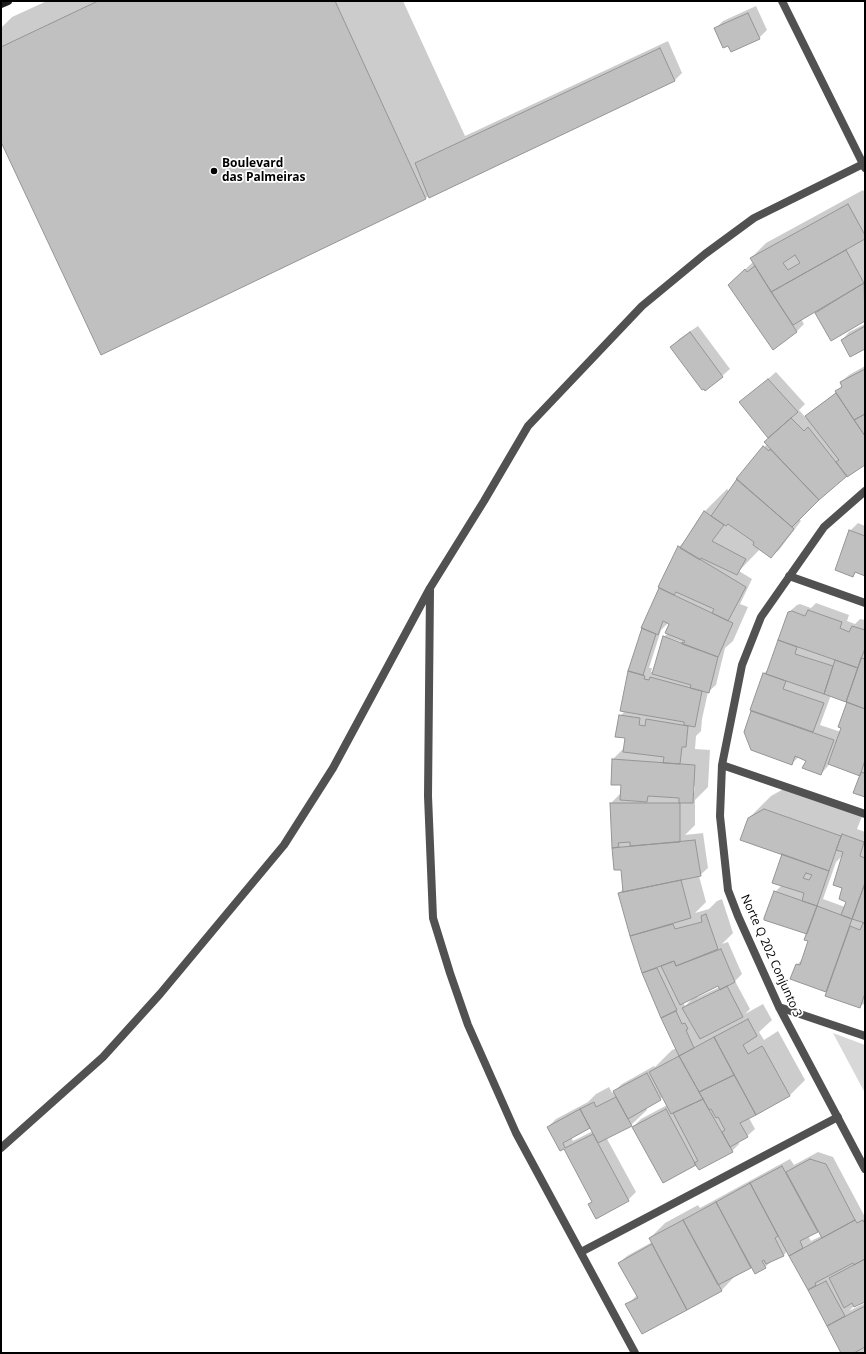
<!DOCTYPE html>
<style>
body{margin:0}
#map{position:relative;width:866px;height:1354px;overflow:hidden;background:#fff;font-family:"Open Sans",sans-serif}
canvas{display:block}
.frame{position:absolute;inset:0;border:2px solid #000;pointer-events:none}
</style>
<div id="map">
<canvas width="866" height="1354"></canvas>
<div class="frame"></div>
</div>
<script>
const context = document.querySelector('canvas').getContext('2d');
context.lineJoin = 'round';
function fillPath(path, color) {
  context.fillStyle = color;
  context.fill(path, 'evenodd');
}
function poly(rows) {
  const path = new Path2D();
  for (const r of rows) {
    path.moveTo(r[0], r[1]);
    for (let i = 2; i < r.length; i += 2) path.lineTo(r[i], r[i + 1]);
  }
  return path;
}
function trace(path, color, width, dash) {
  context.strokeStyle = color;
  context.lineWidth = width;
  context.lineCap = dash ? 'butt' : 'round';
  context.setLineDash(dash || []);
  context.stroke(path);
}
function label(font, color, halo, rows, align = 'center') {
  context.font = font + ' "Open Sans",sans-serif';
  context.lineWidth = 3.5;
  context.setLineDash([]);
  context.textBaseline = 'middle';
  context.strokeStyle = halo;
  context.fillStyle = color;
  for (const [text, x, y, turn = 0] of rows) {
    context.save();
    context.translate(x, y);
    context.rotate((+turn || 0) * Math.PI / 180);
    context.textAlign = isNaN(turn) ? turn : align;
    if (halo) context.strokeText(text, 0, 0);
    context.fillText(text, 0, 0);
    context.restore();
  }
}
fillPath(poly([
 [833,1033,865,1045,865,1093]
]), '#d8d8d8');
fillPath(poly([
 [47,1,403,1,465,136,668,41,682,73,674,81,429,195,426,198,1,139,1,28,12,17],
 [756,6,767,30,759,38,728,45,715,29,723,21],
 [863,190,865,193,865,238,863,239,865,243,865,320,832,339,816,313,820,309,801,319,804,324,797,331,774,349,737,277,753,262,751,258,766,243],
 [865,324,865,348,842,340,849,332],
 [698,326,730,369,722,376,672,347,679,339],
 [865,366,865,464,846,475,818,499,799,519,801,521,779,550,771,557,760,549,739,571,752,579,740,604,748,607,733,641,725,648,716,685,708,692,702,719,701,731,696,736,695,749,710,750,708,787,695,800,695,825,685,835,703,833,708,868,699,876,706,902,695,913,709,909,717,901,722,899,733,933,722,944,728,942,742,974,735,981,750,1009,745,1014,763,1004,772,1020,759,1032,764,1040,778,1031,805,1080,790,1095,749,1118,755,1129,747,1136,738,1141,739,1144,732,1151,696,1163,663,1182,633,1127,641,1119,667,1105,663,1097,646,1108,647,1110,631,1125,606,1137,636,1192,628,1200,596,1217,589,1204,593,1201,564,1148,548,1127,556,1119,588,1102,596,1094,609,1087,612,1093,622,1084,654,1066,655,1067,672,1050,677,1048,643,973,619,893,624,888,622,868,613,849,615,847,611,803,621,793,622,784,613,759,625,747,626,737,620,716,625,711,621,710,629,671,643,628,679,547,686,540,705,511,727,489,729,491,737,479,767,444,769,438,740,403,776,372,805,404,799,410,806,418,814,409,837,392,842,385,841,382,849,375],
 [668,623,670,623,668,633,664,637,653,672,651,672,652,668,649,668,661,630],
 [666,637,685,643,685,646,665,638],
 [695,786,694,794,692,794,693,788],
 [718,985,720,987,698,997,697,995],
 [694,997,685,1006,683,1002],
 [590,1127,593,1131,573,1141,571,1137],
 [858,523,865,526,865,575,856,572,853,576,850,531],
 [816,603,849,615,847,621,855,624,860,619,865,620,865,796,861,775,829,763,828,766,821,774,807,760,799,757,792,763,745,732,752,710,751,709,764,673,769,669,789,612,797,605,800,604,811,608],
 [831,695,849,697,841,732,820,725],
 [787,787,863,814,857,829,865,832,865,1005,863,1004,860,1007,829,988,826,991,797,965,803,958,809,940,808,933,775,892,782,885,784,854,749,818,771,796],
 [843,855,843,888,847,901,845,907,823,899,836,862],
 [818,1152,833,1157,865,1217,865,1300,854,1306,849,1311,865,1303,865,1353,843,1353,787,1251,784,1255,772,1261,765,1267,752,1266,736,1274,736,1275,721,1291,642,1332,627,1305,637,1295,619,1263,627,1256,652,1242,650,1238,665,1223,698,1205,700,1208,790,1159,794,1165],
 [818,1230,821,1236,811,1241,808,1236]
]), '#0003');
const building = poly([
 [98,1,335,1,426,199,101,355,1,142,1,47,98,1],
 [748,13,760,39,731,52,728,46,723,48,714,28,748,13],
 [660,48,675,81,429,198,415,163,660,48],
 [848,204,865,235,865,239,771,292,750,258,848,204],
 [795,255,800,263,788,270,783,263,795,255],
 [846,250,864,283,793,325,771,292,846,250],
 [755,266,797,332,773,350,728,285,745,269,747,272,755,266],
 [864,283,865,321,831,341,815,313,864,283],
 [865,326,865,349,850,357,841,340,865,326],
 [690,332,723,377,705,391,704,389,702,390,670,347,690,332],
 [865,369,865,414,854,420,835,391,842,387,840,382,865,369],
 [768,379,798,412,768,438,739,402,768,379],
 [836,393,865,436,865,465,847,477,836,462,839,460,805,416,836,393],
 [865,414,865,436,854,420,865,414],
 [791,418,804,431,808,427,847,476,819,500,764,442,791,418],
 [763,446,769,451,770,449,819,500,792,527,736,479,763,446],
 [737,479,794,529,771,558,753,545,754,542,728,524,726,526,711,516,737,479],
 [704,511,724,525,712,541,746,559,737,575,701,558,700,560,680,548,704,511],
 [849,530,865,536,865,576,855,572,853,577,835,570,849,530],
 [678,546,746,587,728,621,712,613,714,609,676,592,674,595,658,587,678,546],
 [659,588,733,623,718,657,682,644,682,642,684,643,685,641,665,633,669,624,663,621,658,635,641,628,659,588],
 [808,610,842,622,840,628,849,632,852,626,865,630,865,648,858,668,778,640,788,612,792,611,805,616,808,610],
 [642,628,656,634,643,675,628,671,642,628],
 [663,636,718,657,709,693,690,688,691,685,652,674,663,636],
 [778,640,797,647,795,654,833,666,824,694,766,674,778,640],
 [861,658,865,659,865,709,846,702,861,658],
 [835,660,858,668,846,702,824,694,835,660],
 [628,671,645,676,644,679,649,680,650,677,702,691,695,727,684,725,684,722,620,711,628,671],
 [763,673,786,681,783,689,824,703,813,732,750,710,763,673],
 [847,702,865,709,865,760,860,776,828,764,841,728,838,727,847,702],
 [751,711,834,740,821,775,802,768,806,761,795,756,792,765,751,750,744,732,751,711],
 [619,715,640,718,639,725,645,726,646,719,688,726,686,747,682,747,680,764,663,763,664,757,623,752,625,738,615,737,619,715],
 [612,759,695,765,693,803,679,803,679,798,648,796,647,802,620,800,621,785,611,785,612,759],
 [865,769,865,797,853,793,861,772,864,773,865,769],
 [610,803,680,803,680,842,630,846,630,842,618,843,619,847,612,848,610,803],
 [764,809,841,836,829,871,740,840,748,818,764,809],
 [842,834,864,842,860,856,865,858,865,883,852,919,841,915,846,902,839,899,842,888,833,885,843,852,836,850,842,834],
 [695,840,701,876,623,892,621,870,614,870,612,848,695,840],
 [782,854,829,871,817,906,802,901,804,893,772,883,782,854],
 [806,873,812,875,809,880,803,878,806,873],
 [681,880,691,918,630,936,618,893,681,880],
 [865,883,865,923,852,919,865,883],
 [774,891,817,906,807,934,764,920,764,918,774,891],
 [817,906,852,919,826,992,790,979,796,964,800,965,808,941,804,940,817,906],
 [706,914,718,949,676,966,674,961,642,973,630,936,673,924,675,929,702,922,701,916,706,914],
 [863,923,865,924,865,993,860,1008,825,996,850,926,860,930,863,923],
 [721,949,735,982,720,990,718,986,680,1005,661,966,674,961,676,966,721,949],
 [657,968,677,1010,661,1018,642,973,657,968],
 [727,986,743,1017,700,1039,682,1008,727,986],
 [676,1011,682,1024,685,1023,688,1029,686,1030,694,1048,679,1056,661,1018,676,1011],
 [748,1019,757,1036,743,1045,748,1054,762,1046,763,1047,790,1096,756,1115,714,1037,748,1019],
 [714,1037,734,1075,699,1092,679,1056,714,1037],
 [679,1056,703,1099,671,1114,649,1072,679,1056],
 [647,1073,661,1100,628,1119,613,1091,647,1073],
 [734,1075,756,1115,740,1123,748,1137,730,1147,722,1132,725,1130,718,1117,716,1118,711,1109,709,1110,699,1092,734,1075],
 [616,1097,632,1126,598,1143,580,1109,594,1102,596,1107,616,1097],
 [703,1099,733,1152,699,1170,694,1163,698,1161,673,1113,703,1099],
 [580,1109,590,1128,563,1143,565,1148,593,1134,629,1201,596,1219,588,1204,592,1202,564,1149,560,1151,547,1127,580,1109],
 [666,1109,696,1165,663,1183,632,1127,666,1109],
 [810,1159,826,1164,855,1220,822,1238,786,1172,810,1159],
 [782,1166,818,1232,800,1241,803,1248,789,1256,750,1183,782,1166],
 [750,1183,778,1236,775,1238,784,1256,766,1264,764,1260,762,1261,766,1268,755,1274,716,1202,750,1183],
 [716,1202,751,1268,718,1285,683,1220,716,1202],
 [683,1220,722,1291,687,1310,649,1238,683,1220],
 [855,1220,857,1223,863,1220,865,1224,865,1259,854,1265,853,1263,815,1283,816,1285,808,1290,789,1256,855,1220],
 [652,1244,687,1310,642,1334,625,1304,638,1298,618,1263,652,1244],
 [865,1259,865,1302,854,1307,852,1303,844,1308,829,1278,865,1259],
 [826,1281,845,1316,827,1326,808,1290,826,1281],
 [865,1306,865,1347,854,1353,841,1353,827,1326,865,1306]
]);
fillPath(building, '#c0c0c0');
trace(building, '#959595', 1);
trace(poly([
 [782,1,865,168],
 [865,491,824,527,761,617,742,665,722,765,720,816,728,890,738,916,779,1007,865,1169],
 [789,576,865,603],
 [430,590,428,796,433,918,450,973,468,1025,516,1133,635,1353],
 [722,765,865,814],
 [779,1007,865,1036],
 [1,1148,103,1057,160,994,284,845,333,768,430,588,484,501,528,426,642,306,705,254,754,218,865,163],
 [581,1252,838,1117]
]), '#515151', 8);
trace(poly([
 [1,4,8,1]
]), '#1e1e1e', 8);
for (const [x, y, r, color] of [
 [214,171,4,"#000"]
]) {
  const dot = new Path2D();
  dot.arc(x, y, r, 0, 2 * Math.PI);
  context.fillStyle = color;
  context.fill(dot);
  trace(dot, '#fff', 1.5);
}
label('bold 12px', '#000', '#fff', [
 ["Boulevard",222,164],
 ["das Palmeiras",222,178]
], 'left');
label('12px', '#000', '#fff', [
 ["Norte Q 202 Conjunto 3",771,956,66]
]);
</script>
